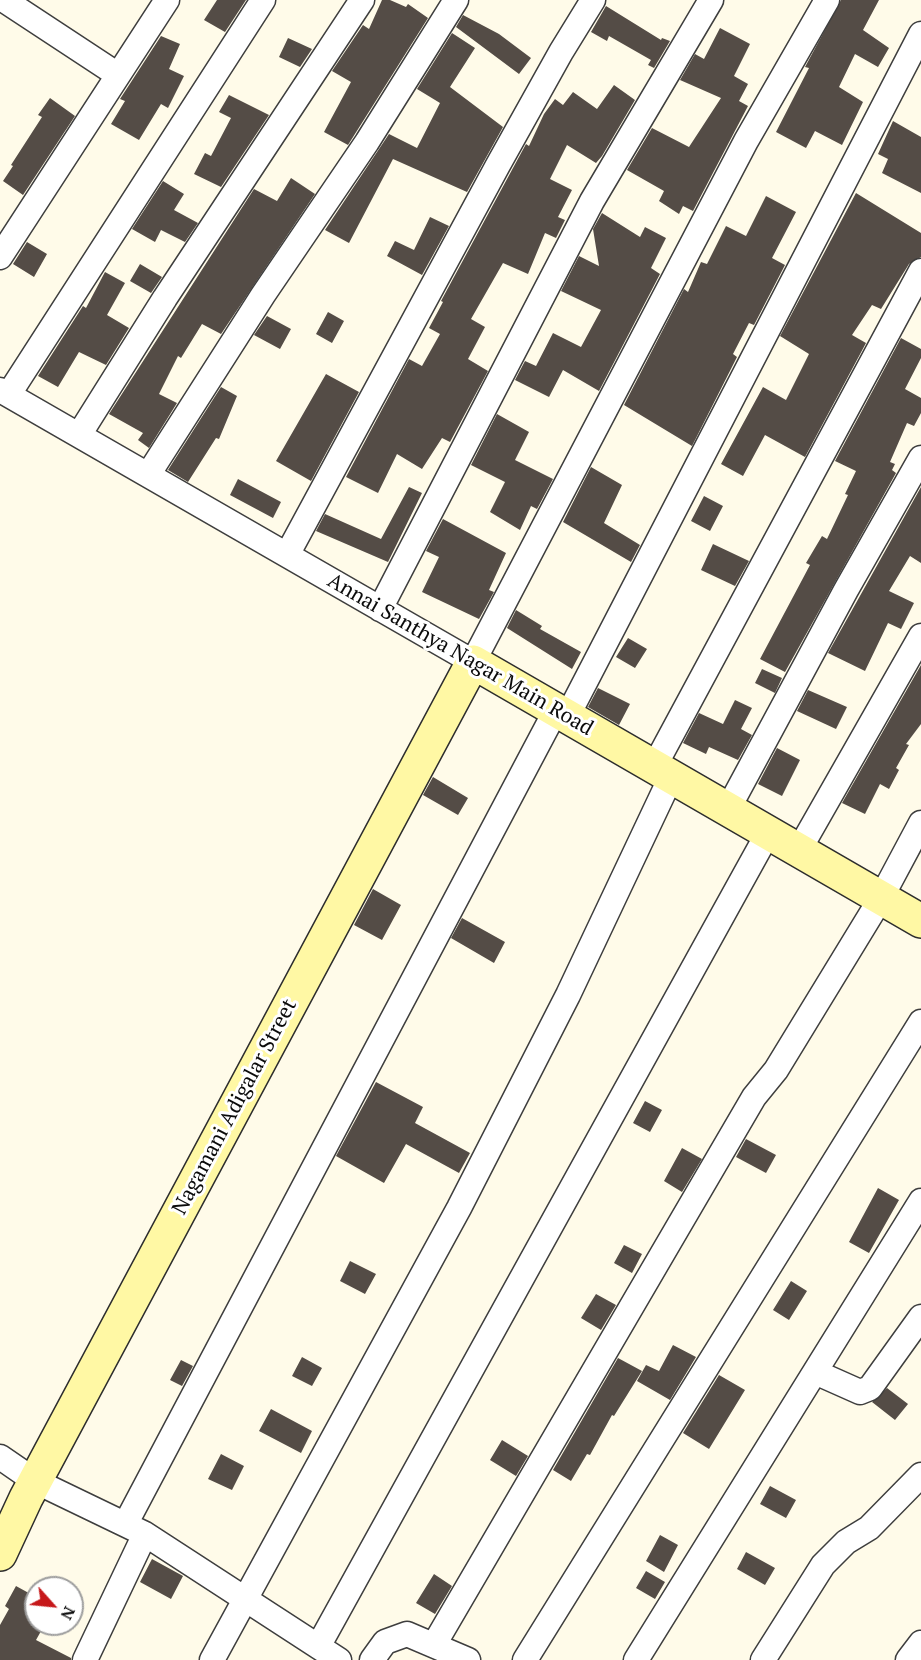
<!DOCTYPE html>
<style>
body{margin:0}
#map{position:relative;width:921px;height:1660px;overflow:hidden;background:#fffbe9;font-family:"PT Serif",serif}
canvas{display:block}
.north{position:absolute;left:24px;top:1576px;width:60px;height:60px;box-sizing:border-box;background:#fff;border:2px solid #9d9d9d;border-radius:50%;rotate:117deg;font-size:16px;font-weight:700;line-height:24px;text-align:center;color:#0b0b0b}
.north::after{content:'';display:block;margin:auto;width:21px;height:27px;background:#c6181a;clip-path:polygon(50% 0,100% 100%,50% 72%,0 100%)}
</style>
<div id="map">
<canvas width="921" height="1660"></canvas>
<div class="north">N</div>
</div>
<script>
const context = document.querySelector('canvas').getContext('2d');
context.lineJoin = 'round';
function fillPath(path, color) {
  context.fillStyle = color;
  context.fill(path, 'evenodd');
}
function poly(rows) {
  const path = new Path2D();
  for (const r of rows) {
    path.moveTo(r[0], r[1]);
    for (let i = 2; i < r.length; i += 2) path.lineTo(r[i], r[i + 1]);
  }
  return path;
}
function trace(path, color, width, dash) {
  context.strokeStyle = color;
  context.lineWidth = width;
  context.lineCap = dash ? 'butt' : 'round';
  context.setLineDash(dash || []);
  context.stroke(path);
}
function label(font, color, halo, rows, align = 'center') {
  context.font = font + ' "PT Serif",serif';
  context.lineWidth = 6;
  context.setLineDash([]);
  context.textBaseline = 'middle';
  context.strokeStyle = halo;
  context.fillStyle = color;
  for (const [text, x, y, turn = 0] of rows) {
    context.save();
    context.translate(x, y);
    context.rotate((+turn || 0) * Math.PI / 180);
    context.textAlign = isNaN(turn) ? turn : align;
    if (halo) context.strokeText(text, 0, 0);
    context.fillText(text, 0, 0);
    context.restore();
  }
}
fillPath(poly([
 [217,0,246,0,225,32,204,20],
 [382,0,390,0,406,7,408,4,428,18,348,145,324,132,351,82,332,71,363,25,369,29],
 [841,0,879,0,863,30,889,48,878,67,855,54,839,87,863,102,842,145,815,131,806,148,776,132,809,68,805,67],
 [606,6,661,40,662,38,670,41,654,68,648,65,651,60,609,36,607,41,591,32],
 [463,15,499,34,531,58,519,74,456,27],
 [720,28,750,44,734,76,748,84,739,101,748,106,693,211,683,206,679,214,659,201,664,191,627,170,652,128,689,147,721,98,680,80,695,54,704,59],
 [452,33,475,48,450,87,503,127,467,192,393,159,349,243,325,230,389,134,417,148,440,103,417,89],
 [161,36,180,44,169,69,184,76,168,108,161,104,139,140,111,124,125,101,120,99],
 [288,38,312,49,300,67,279,57],
 [614,85,635,100,602,156,596,163,567,145,550,179,572,190,558,217,565,220,556,238,545,233,528,274,503,263,471,319,485,327,468,359,488,371,450,442,442,438,422,469,397,454,378,493,346,477,409,359,422,366,440,334,429,328,443,302,441,301,526,144,529,146,544,114,555,99,563,105,573,92,597,109],
 [229,95,269,115,221,187,194,174,205,153,211,156,231,118,219,112],
 [50,98,75,116,23,195,3,181,13,166,11,165,42,117,38,115],
 [893,121,921,137,921,193,882,173,888,159,878,154],
 [291,178,315,194,221,334,202,324,181,358,178,356,159,394,177,403,149,448,138,440,143,433,109,414,254,189,277,201],
 [163,181,184,194,174,210,198,223,185,242,161,230,155,242,132,229],
 [856,193,921,233,921,257,909,264,881,309,872,305,852,335,866,343,805,457,765,435,743,476,721,464,763,387,786,400,809,354,780,336],
 [766,196,796,212,772,258,785,265,754,325,749,323,733,354,737,357,692,446,624,405,684,289,688,292,701,262,707,264,726,226,746,236],
 [602,213,640,237,645,227,666,238,651,268,660,274,599,391,563,370,549,397,515,380,525,361,536,366,553,333,581,347,601,310,561,291,579,256,599,266,593,229],
 [430,217,449,226,422,275,387,256,395,241,414,250],
 [27,242,47,254,34,277,13,264],
 [140,264,162,277,151,293,130,281],
 [105,272,125,283,107,315,129,328,106,365,79,352,58,387,38,376,83,306,86,308],
 [328,312,344,321,332,343,316,334],
 [267,316,291,329,280,349,254,335],
 [901,338,921,349,921,358,905,389,921,398,921,413,914,426,907,423,890,462,895,464,892,470,896,473,785,672,760,659,810,565,806,563,822,536,827,539,848,495,845,494,856,471,835,461],
 [326,374,359,392,311,481,276,461],
 [221,387,237,396,219,439,216,438,188,482,168,470],
 [497,414,529,432,515,460,553,479,537,509,531,506,520,530,490,512,505,482,471,465],
 [591,467,622,485,604,523,640,545,631,562,563,522],
 [238,479,281,502,273,518,230,495],
 [409,487,422,493,388,562,316,531,325,514,381,539],
 [921,487,921,563,910,556,889,591,914,603,901,629,888,623,865,671,828,653],
 [704,496,723,506,710,531,691,521],
 [443,519,506,553,489,590,494,592,479,619,422,592,439,557,426,551],
 [713,544,749,561,735,586,701,570],
 [516,610,542,626,540,629,581,652,572,669,507,628],
 [628,638,647,649,635,668,616,657],
 [921,665,921,724,906,744,909,745,896,768,899,770,889,789,880,784,865,814,842,803],
 [762,669,782,678,775,693,755,683],
 [598,688,630,704,619,725,588,707],
 [808,690,847,707,836,729,797,711],
 [735,700,752,708,741,729,752,735,738,760,709,747,706,754,683,743,699,713,723,724],
 [777,748,800,760,782,796,758,784],
 [433,777,468,798,458,815,423,795],
 [373,889,401,905,382,940,354,925],
 [462,918,505,942,494,963,451,938],
 [376,1082,423,1107,415,1123,470,1153,459,1173,406,1144,384,1183,336,1156],
 [645,1101,662,1110,650,1132,633,1123],
 [746,1139,776,1155,766,1173,736,1157],
 [682,1148,702,1159,682,1192,664,1181],
 [878,1188,899,1200,869,1253,849,1242],
 [624,1245,642,1254,632,1273,614,1263],
 [350,1261,376,1274,365,1294,340,1281],
 [791,1281,807,1291,789,1320,773,1310],
 [596,1294,616,1305,601,1330,581,1318],
 [673,1345,696,1357,670,1400,637,1381,646,1365,659,1371],
 [302,1357,322,1368,312,1386,292,1376],
 [618,1358,642,1371,614,1416,612,1415,590,1455,587,1454,571,1481,553,1470],
 [181,1360,193,1366,182,1386,170,1380],
 [719,1375,745,1390,709,1449,683,1433],
 [887,1388,908,1404,895,1420,872,1402],
 [271,1409,312,1431,301,1453,259,1431],
 [502,1440,528,1456,516,1476,490,1460],
 [221,1454,244,1466,232,1490,208,1479],
 [770,1486,796,1500,786,1518,760,1504],
 [660,1535,678,1545,664,1572,646,1561],
 [746,1552,775,1568,765,1585,737,1569],
 [152,1559,183,1576,171,1599,140,1582],
 [646,1571,665,1582,655,1599,636,1588],
 [434,1574,452,1586,435,1614,416,1603],
 [16,1586,36,1597,36,1624,45,1624,36,1640,71,1658,71,1660,0,1660,0,1625,9,1609,5,1606]
]), '#544c46');
const street = poly([
 [4,0,118,75],
 [0,257,167,0],
 [0,390,473,662,746,141,827,0],
 [9,394,263,0],
 [79,435,165,298,362,0],
 [148,475,263,295,367,142,456,0],
 [287,555,498,165,561,52,593,0],
 [380,609,592,201,711,0],
 [567,717,921,34],
 [654,767,921,271],
 [728,809,846,590,921,458],
 [799,850,921,636],
 [815,1372,860,1392,870,1388,921,1317],
 [0,1457,35,1481,145,1534,339,1660],
 [126,1523,556,710],
 [435,1643,754,1097,776,1070,881,898,921,823],
 [319,1645,768,833],
 [85,1660,145,1534],
 [212,1660,459,1208,568,995,671,777],
 [372,1660,385,1642,407,1634,468,1660],
 [525,1660,921,1022],
 [636,1660,921,1201],
 [763,1660,823,1565,846,1542,869,1528,921,1475],
 [908,1660,921,1643]
]);
const secondary = poly([
 [0,1554,26,1498,473,662,921,921]
]);
trace(street, '#3e3e3e', 27);
trace(secondary, '#2d2d2d', 36);
trace(street, '#fff', 24);
trace(secondary, '#fff8a4', 33);
label('21px', '#0b0b0b', '#fff', [
 ["Annai Santhya Nagar Main Road",460,655,30],
 ["Nagamani Adigalar Street",235,1107,-62]
]);
</script>
